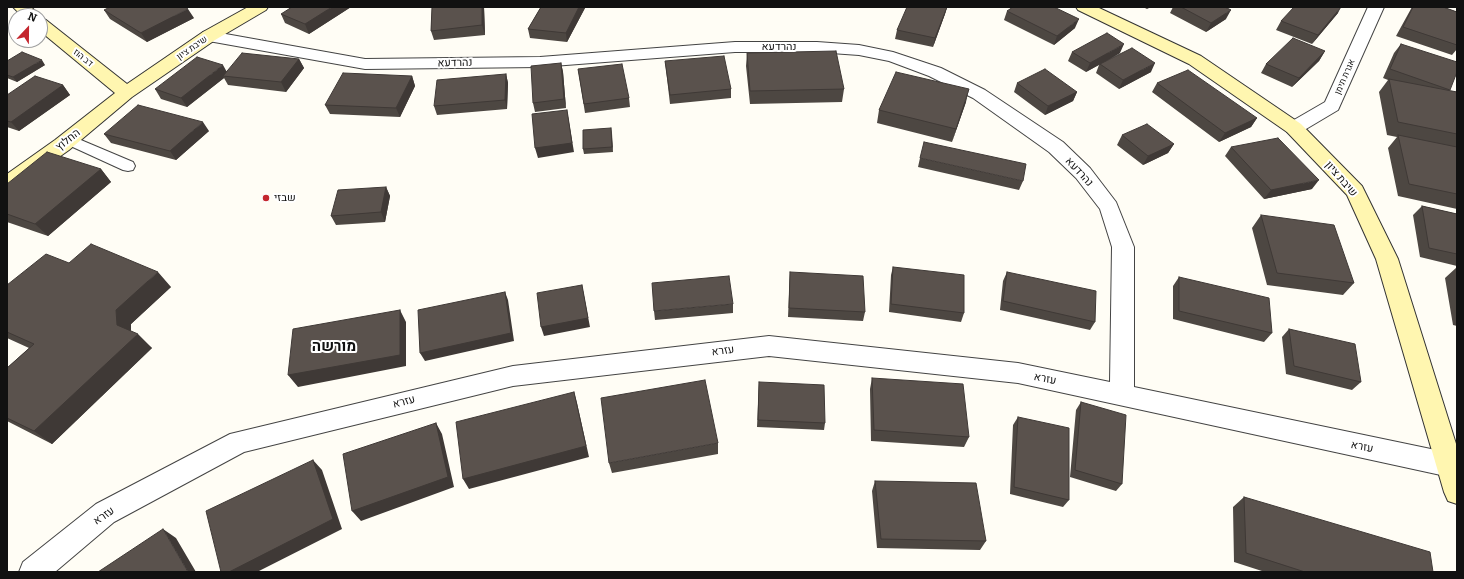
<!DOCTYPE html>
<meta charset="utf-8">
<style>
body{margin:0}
#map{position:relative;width:1464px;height:579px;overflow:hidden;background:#fffdf5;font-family:Bitter,serif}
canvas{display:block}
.frame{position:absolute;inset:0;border:8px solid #111;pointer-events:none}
.north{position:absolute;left:8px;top:8px;width:40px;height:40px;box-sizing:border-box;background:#fff;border:1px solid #a0a0a0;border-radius:50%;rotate:22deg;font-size:11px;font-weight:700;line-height:16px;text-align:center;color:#111}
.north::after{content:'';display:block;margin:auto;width:14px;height:18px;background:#c4262e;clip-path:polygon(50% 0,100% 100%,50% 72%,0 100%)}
</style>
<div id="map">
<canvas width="1464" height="579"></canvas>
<div class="frame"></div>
<div class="north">N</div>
</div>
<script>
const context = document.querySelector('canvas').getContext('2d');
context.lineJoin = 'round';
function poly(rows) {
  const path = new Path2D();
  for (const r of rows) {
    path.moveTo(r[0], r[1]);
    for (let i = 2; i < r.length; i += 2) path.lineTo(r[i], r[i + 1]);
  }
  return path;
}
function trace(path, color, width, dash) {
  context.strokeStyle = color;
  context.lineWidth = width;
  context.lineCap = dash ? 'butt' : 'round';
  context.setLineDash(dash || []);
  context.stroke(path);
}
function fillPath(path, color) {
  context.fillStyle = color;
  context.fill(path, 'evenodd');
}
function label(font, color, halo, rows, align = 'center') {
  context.font = font + ' Bitter,Heebo,serif';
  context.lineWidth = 4;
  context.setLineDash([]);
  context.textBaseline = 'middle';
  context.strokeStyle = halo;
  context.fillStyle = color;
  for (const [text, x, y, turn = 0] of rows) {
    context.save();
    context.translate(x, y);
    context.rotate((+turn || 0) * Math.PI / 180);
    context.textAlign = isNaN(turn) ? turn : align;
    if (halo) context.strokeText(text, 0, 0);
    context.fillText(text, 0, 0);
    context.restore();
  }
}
const lane = poly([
 [69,135,133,162,135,166,133,170,128,171,123,170,64,143,62,140,64,137,69,135]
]);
const street = poly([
 [1368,7,1384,7,1338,110,1301,132,1294,134,1287,132,1285,128,1287,124,1325,102,1368,7],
 [209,31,365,59,540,57,735,42,817,42,859,45,893,52,941,68,985,90,1063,142,1090,168,1116,202,1134,247,1134,387,1450,453,1457,456,1457,474,1450,477,1018,383,769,356,513,386,244,452,114,522,55,572,19,572,23,562,96,504,230,434,513,366,769,336,1018,363,1110,382,1112,247,1100,209,1076,178,1049,152,973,98,929,76,889,61,859,55,817,52,735,52,540,67,365,69,203,40,201,36,203,32,209,31]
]);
const secondary = poly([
 [13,7,31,7,40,16,22,16,13,7],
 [248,7,268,7,266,10,215,40,132,97,69,150,14,189,7,191,7,174,55,140,115,93,40,31,40,18,46,20,127,84,203,32,248,7],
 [1076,7,1097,7,1201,56,1301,124,1362,186,1398,259,1457,447,1457,504,1448,501,1444,492,1376,259,1347,195,1287,132,1189,64,1078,10,1076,7]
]);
trace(lane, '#444', 2);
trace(street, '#444', 2);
trace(secondary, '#333', 2);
fillPath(lane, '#fff');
fillPath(street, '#fff');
fillPath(secondary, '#fff6b0');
fillPath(poly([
 [351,7,309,34,285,23,281,14],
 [432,7,484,7,485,35,434,40,431,31],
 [541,7,585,7,585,8,567,42,530,38,528,29],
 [947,7,945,14,933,47,895,39,897,30],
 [1143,7,1151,7,1147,9],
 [1173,7,1225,7,1226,19,1206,32,1170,13],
 [1412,7,1443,7,1457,12,1457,49,1452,55,1396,36],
 [104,10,194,18,147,42,110,19],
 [1007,11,1075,28,1054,45,1004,20],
 [1338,13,1312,44,1276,30,1281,21],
 [1401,44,1450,90,1449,91,1457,92,1457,209,1398,196,1388,148,1397,137,1387,135,1379,92,1388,80,1383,78,1394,53],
 [1325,51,1319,61,1292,87,1261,73,1266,64],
 [1072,52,1120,53,1107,61,1151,72,1119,89,1096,73,1099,65,1086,72,1068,61],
 [747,53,844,89,842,102,750,104,746,66],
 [299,59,304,68,286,92,228,85,224,78,187,107,161,99,155,89,227,71],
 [7,61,45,65,17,82,7,78],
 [665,61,731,89,731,98,670,104],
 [561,63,563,72,566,108,535,112,533,103],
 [578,69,629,98,630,107,585,113],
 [506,74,508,83,507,109,437,115,434,106],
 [412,76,415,86,400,117,330,114,325,105],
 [1017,83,1077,92,1073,101,1045,115,1014,92],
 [1157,83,1257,118,1251,127,1219,142,1152,92],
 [63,85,70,95,19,131,7,127,7,95],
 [966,102,952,142,877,123,879,110],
 [611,128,613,152,584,154,583,149],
 [209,131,176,160,111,143,104,134],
 [1122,135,1174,144,1168,153,1143,165,1117,145],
 [1231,147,1312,189,1264,199,1225,156],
 [920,158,1023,181,1019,190,918,167],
 [101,169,111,182,48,236,7,222,7,184],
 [386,187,390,196,385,222,336,225,331,216],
 [1422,206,1457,214,1457,266,1420,257,1413,215],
 [1261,215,1354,283,1343,295,1267,285,1252,228],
 [69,263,171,287,131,324,131,331,152,348,52,444,7,421,7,368,29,348,7,338,7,285],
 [893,267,964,313,961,322,889,312,891,275],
 [1457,267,1457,326,1453,325,1445,278],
 [790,272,865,312,863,321,788,317],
 [1007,272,1095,322,1090,330,1000,310,1003,281],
 [1179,277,1272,333,1264,342,1173,319,1173,286],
 [733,304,733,313,655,320,654,311],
 [1289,329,1361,382,1352,390,1286,374,1282,337],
 [872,378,969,437,964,447,871,441,870,389],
 [759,382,825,423,824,430,757,427],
 [1081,402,1122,484,1116,491,1070,477,1076,410],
 [1018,417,1069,500,1063,507,1010,494,1013,425],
 [718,443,718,454,612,473,609,463],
 [875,481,986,541,980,550,877,548,872,491],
 [1244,497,1433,572,1265,572,1234,562,1233,507]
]), '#4d4742');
fillPath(poly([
 [332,7,351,7,309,34,305,24],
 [482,7,484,7,485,35,482,25],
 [579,7,585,7,585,8,567,42,566,33],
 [947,7,945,14,933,47,935,38],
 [1341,7,1338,13,1312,44,1318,35],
 [188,9,194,18,147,42,141,33],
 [1231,10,1226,19,1206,32,1211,23],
 [1079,19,1075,28,1054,45,1057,36],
 [1124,44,1120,53,1086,72,1090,63],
 [1325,51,1319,61,1292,87,1299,78],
 [299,59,304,68,286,92,281,82],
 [42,60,45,65,17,82,13,77],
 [561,63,563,72,566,108,564,99],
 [1155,63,1151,72,1119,89,1123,80],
 [223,65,228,74,223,76,224,78,187,107,181,98],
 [506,74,508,83,507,109,505,100],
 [412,76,415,86,400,117,396,108],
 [63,85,70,95,19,131,11,122],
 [969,89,966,102,952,142,956,129],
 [1077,92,1073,101,1045,115,1048,106],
 [567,110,574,152,538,158,535,148],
 [1257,118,1251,127,1219,142,1225,133],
 [203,122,209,131,176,160,170,151],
 [611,128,612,133,613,152,612,147],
 [1174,144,1168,153,1143,165,1148,156],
 [101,169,111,182,48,236,35,224],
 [1319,180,1312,189,1264,199,1271,190],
 [386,187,390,196,385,222,381,212],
 [158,272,171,287,131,324,131,339,117,325,116,310],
 [582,285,590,327,544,336,541,327],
 [505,292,508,300,514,341,425,361,420,353],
 [400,310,406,322,406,366,298,387,288,375],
 [138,334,152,348,52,444,34,431],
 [574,392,577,403,589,457,469,489,463,479],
 [436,423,442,434,454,487,361,521,352,511],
 [313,460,322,470,342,529,257,572,229,572],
 [163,529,176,538,196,572,188,572]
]), '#3f3936');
const building = poly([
 [110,7,185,7,188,9,141,33,104,10,110,7],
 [292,7,332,7,305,24,281,14,292,7],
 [432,7,482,7,482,25,431,31,432,7],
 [541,7,579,7,566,33,528,29,541,7],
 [907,7,947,7,935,38,897,30,907,7],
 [1013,7,1054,7,1079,19,1057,36,1007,11,1013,7],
 [1181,7,1225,7,1231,10,1211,23,1181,7],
 [1294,7,1341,7,1318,35,1281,21,1294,7],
 [1413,7,1443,7,1457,12,1457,45,1403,27,1413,7],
 [1107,33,1124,44,1090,63,1072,52,1107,33],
 [1293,38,1325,51,1299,78,1266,64,1293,38],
 [1401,44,1457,62,1457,72,1450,90,1390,69,1401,44],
 [1132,48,1155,63,1123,80,1100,64,1132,48],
 [836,51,844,89,750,91,747,53,836,51],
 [22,52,42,60,13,77,7,75,7,61,22,52],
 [242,53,299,59,281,82,223,76,242,53],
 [724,56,731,89,670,95,665,61,724,56],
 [197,57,223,65,181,98,155,89,197,57],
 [561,63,564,99,533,103,531,66,561,63],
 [622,64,629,98,584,104,578,69,622,64],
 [1045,69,1077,92,1048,106,1017,83,1045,69],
 [1188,70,1257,118,1225,133,1157,83,1188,70],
 [896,72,969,89,956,129,879,110,896,72],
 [343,73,412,76,396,108,325,105,343,73],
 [506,74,505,100,434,106,437,80,506,74],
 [35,76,63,85,11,122,7,121,7,95,35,76],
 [1389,79,1457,92,1457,134,1398,122,1389,79],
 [138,105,203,122,170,151,104,134,138,105],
 [567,110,572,143,535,148,532,114,567,110],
 [1147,124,1174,144,1148,156,1122,135,1147,124],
 [611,128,612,147,583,149,583,130,611,128],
 [1398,135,1457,147,1457,194,1409,184,1398,135],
 [1278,138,1319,180,1271,190,1231,147,1278,138],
 [924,142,1026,164,1023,181,920,158,924,142],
 [47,152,101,169,35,224,7,214,7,184,47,152],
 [386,187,381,212,331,216,338,190,386,187],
 [1422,206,1457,214,1457,254,1429,248,1422,206],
 [1261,215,1334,225,1354,283,1277,273,1261,215],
 [91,244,158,272,116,310,117,325,138,334,34,431,7,418,7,368,34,344,7,332,7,285,46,254,69,263,91,244],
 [893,267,964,275,964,313,891,304,893,267],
 [790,272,863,276,865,312,789,308,790,272],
 [1007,272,1096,291,1095,322,1003,301,1007,272],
 [729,276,733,304,654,311,652,283,729,276],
 [1179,277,1269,298,1272,333,1179,311,1179,277],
 [582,285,588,318,541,327,537,293,582,285],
 [505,292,511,333,420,353,418,310,505,292],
 [400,310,400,355,288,375,293,329,400,310],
 [1289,329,1355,344,1361,382,1294,366,1289,329],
 [872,378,963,384,969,437,874,430,872,378],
 [705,380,718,443,609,463,601,398,705,380],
 [759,382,824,385,825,423,758,420,759,382],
 [574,392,586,446,463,479,456,422,574,392],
 [1081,402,1126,415,1122,484,1075,470,1081,402],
 [1018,417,1069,428,1069,500,1014,487,1018,417],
 [436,423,448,477,352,511,343,454,436,423],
 [313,460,333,519,229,572,221,572,206,511,313,460],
 [875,481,976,483,986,541,881,539,875,481],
 [1244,497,1430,552,1433,572,1305,572,1246,553,1244,497],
 [163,529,188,572,98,572,163,529]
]);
fillPath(building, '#5a524d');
trace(building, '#3f3936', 1);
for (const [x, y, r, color] of [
 [266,198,4,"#c4262e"]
]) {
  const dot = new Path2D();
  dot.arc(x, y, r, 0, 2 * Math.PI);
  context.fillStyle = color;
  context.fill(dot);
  trace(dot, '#fff', 1.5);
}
label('9px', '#111', '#fff', [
 ["שיבת ציון",192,48,-35],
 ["דב הוז",83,58,39],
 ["אגרת תימן",1345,77,-66]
]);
label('11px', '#111', '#fff', [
 ["נהרדעא",779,47],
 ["נהרדעא",455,63,-1],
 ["החלוץ",68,140,-38],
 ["נהרדעא",1079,172,47],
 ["שיבת ציון",1341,179,49],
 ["עזרא",723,351,-7],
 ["עזרא",1045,379,12],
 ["עזרא",404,402,-14],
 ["עזרא",1362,447,12],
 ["עזרא",104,516,-34]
]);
label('11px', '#111', '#fff', [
 ["שבזי",274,198]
], 'left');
label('bold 15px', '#111', '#fff', [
 ["מורשה",334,347]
]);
</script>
